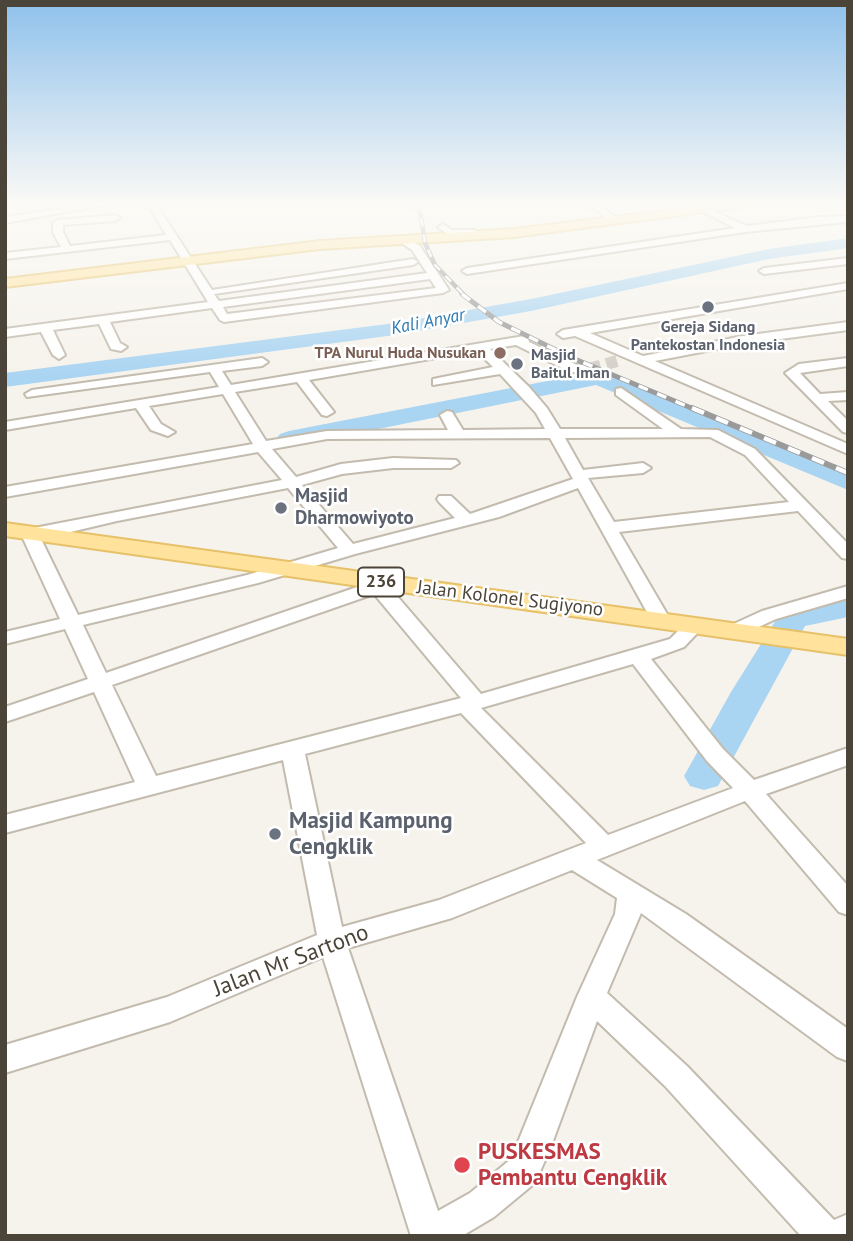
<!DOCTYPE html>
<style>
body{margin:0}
#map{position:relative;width:853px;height:1241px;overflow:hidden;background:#f6f3ec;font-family:"PT Sans",sans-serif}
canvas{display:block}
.frame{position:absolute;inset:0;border:7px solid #4b4439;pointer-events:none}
</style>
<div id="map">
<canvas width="853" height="1241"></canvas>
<div class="frame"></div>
</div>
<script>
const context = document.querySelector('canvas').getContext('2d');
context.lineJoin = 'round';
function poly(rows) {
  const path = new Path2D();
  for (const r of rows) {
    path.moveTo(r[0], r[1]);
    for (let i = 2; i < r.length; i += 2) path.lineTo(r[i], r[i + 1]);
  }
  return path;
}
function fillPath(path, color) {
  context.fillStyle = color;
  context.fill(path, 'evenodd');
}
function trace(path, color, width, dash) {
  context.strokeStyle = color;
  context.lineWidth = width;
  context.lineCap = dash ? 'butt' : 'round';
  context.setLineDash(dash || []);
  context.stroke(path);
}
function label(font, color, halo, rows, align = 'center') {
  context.font = font + ' "PT Sans",sans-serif';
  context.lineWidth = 5;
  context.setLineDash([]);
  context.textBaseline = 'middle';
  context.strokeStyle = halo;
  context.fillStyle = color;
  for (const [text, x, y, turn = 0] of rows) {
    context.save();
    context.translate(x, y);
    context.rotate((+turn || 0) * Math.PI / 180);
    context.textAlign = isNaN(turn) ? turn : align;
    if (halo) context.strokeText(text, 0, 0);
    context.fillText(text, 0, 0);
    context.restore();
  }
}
fillPath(poly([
 [848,238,848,248,769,259,531,311,395,335,5,387,5,373,395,323,531,299,769,249,848,238],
 [599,371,848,472,848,490,596,385,289,447,280,444,276,439,280,434,289,431,599,371],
 [848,595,848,617,805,626,718,786,704,790,690,786,684,776,731,692,781,612,848,595]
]), '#a9d4f2');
trace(poly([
 [589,369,617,361]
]), '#d4d0c8', 12, [12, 6]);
const minor = poly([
 [92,204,110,204,5,223,5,217,92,204],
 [148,204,156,204,212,290,413,259,418,262,413,265,214,294,219,301,427,273,412,250,403,244,380,243,378,241,383,238,405,238,420,246,449,290,443,293,224,322,220,320,212,308,110,322,120,343,127,347,121,351,111,349,99,324,53,330,65,355,59,359,53,355,41,332,5,337,5,329,208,302,170,240,5,259,5,253,61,247,53,232,53,223,58,220,115,215,120,218,115,221,63,225,63,232,70,246,166,235,148,204],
 [430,279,436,288,227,314,223,307,430,279],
 [589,204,598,204,619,220,611,222,589,204],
 [687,204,697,204,747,226,818,217,848,216,848,222,745,232,467,274,462,271,467,268,735,228,687,204],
 [443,224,452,230,475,230,480,233,475,236,450,236,438,227,443,224],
 [848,258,848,264,764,274,759,271,764,268,848,258],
 [848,283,848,289,590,333,643,356,743,336,848,322,848,330,743,344,655,361,848,444,848,454,575,336,563,338,557,334,563,330,848,283],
 [524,336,528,337,529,342,577,365,589,365,595,369,589,373,570,372,516,345,490,349,529,387,547,408,560,429,663,429,616,395,616,389,621,388,681,429,718,430,755,449,848,544,848,559,842,558,798,511,619,532,670,619,667,623,653,623,578,488,499,517,355,554,258,583,83,625,106,673,366,584,364,581,367,577,373,576,385,582,481,694,670,639,688,621,702,621,705,625,684,647,651,659,723,749,754,780,848,748,848,765,766,794,848,886,848,915,839,912,745,801,597,860,686,914,848,1029,848,1061,837,1057,641,913,607,993,687,1066,834,1220,848,1214,848,1236,801,1236,665,1086,597,1021,550,1149,535,1183,494,1217,462,1236,411,1236,323,957,170,1022,5,1073,5,1045,167,997,317,935,283,760,5,833,5,815,135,782,94,692,5,722,5,707,88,679,65,629,5,644,5,632,60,619,21,534,24,530,282,480,258,452,5,497,5,487,253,444,223,394,149,406,161,424,175,432,168,436,151,430,136,408,5,430,5,422,219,387,210,372,27,397,25,394,32,390,262,358,268,362,262,366,222,371,231,385,524,336],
 [477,351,493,367,433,379,433,385,500,374,536,413,545,429,463,430,452,412,447,411,440,415,448,430,327,431,266,441,235,392,297,382,322,415,327,416,334,412,309,380,477,351],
 [710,437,745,455,789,502,614,522,588,478,643,473,651,468,643,463,583,470,565,438,710,437],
 [550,438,573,479,470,514,451,496,439,496,437,499,439,502,455,518,353,544,302,485,342,474,393,468,451,468,459,463,456,460,393,458,341,464,296,477,272,449,327,439,550,438],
 [288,488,338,548,247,575,78,615,41,539,117,521,288,488],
 [374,594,461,698,156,776,112,685,374,594],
 [633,664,707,761,733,788,608,835,481,708,633,664],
 [461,713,586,843,439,900,342,927,305,754,461,713],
 [572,870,617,898,615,914,577,997,511,1159,470,1193,438,1211,348,948,452,918,572,870],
 [848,358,848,366,800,373,820,394,848,392,848,400,828,401,848,421,848,433,843,432,785,373,799,364,848,358],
 [848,586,848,598,776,619,741,635,734,637,727,635,724,631,727,627,762,611,848,586]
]);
const major = poly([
 [719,204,748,204,742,207,514,237,320,249,5,287,5,279,320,241,514,229,719,204],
 [5,523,848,639,848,655,5,536,5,523]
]);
trace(minor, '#c2bbae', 4);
trace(major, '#e6c16a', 4);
fillPath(minor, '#fff');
fillPath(major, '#ffe39c');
const railFar2 = poly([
 [415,204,421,216,425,243,435,265,464,295]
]);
const railFar1 = poly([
 [462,294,499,322,570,357,696,410]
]);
const rail = poly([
 [692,408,848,473]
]);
trace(railFar2, '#9a9a9a', 4.5);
trace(railFar1, '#9a9a9a', 5);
trace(rail, '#9a9a9a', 6);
trace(railFar2, '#fff', 2.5, [8]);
trace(railFar1, '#fff', 3.5, [10]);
trace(rail, '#fff', 4.5, [13]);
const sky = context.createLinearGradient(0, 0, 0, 377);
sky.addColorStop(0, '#8fc1ec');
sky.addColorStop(0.54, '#fbfaf6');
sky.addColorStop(1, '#fbfaf600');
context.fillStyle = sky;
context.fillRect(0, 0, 853, 377);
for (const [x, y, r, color] of [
 [708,307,7,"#6b7280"],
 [500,353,7,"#8d6e63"],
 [517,364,7,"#6b7280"],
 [281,508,7,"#6b7280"],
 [275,834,7,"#6b7280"],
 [462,1165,9,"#e0444e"]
]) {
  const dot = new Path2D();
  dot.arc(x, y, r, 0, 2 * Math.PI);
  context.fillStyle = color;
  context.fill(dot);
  trace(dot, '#fff', 2.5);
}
label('bold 16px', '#5b616d', '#fff', [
 ["Gereja Sidang",708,327],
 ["Pantekostan Indonesia",708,345],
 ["Masjid",531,355,"left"],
 ["Baitul Iman",531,373,"left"]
]);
label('bold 16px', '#785e54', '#fff', [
 ["TPA Nurul Huda Nusukan",486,353]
], 'right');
label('italic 18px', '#2e7ab2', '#fff', [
 ["Kali Anyar",428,322,-11]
]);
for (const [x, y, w] of [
 [381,582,46]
]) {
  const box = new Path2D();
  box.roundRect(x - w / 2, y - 14.5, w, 29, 5);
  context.fillStyle = '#fff';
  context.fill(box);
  trace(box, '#4b4439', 2);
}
label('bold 18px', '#4b4439', null, [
 ["236",381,582]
]);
label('bold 19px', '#5b616d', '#fff', [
 ["Masjid",295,497],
 ["Dharmowiyoto",295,519]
], 'left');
label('19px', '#4b4439', '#fff', [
 ["Jalan Kolonel Sugiyono",510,599,7]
]);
label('bold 23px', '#5b616d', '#fff', [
 ["Masjid Kampung",289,821],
 ["Cengklik",289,847]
], 'left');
label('23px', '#4b4439', '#fff', [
 ["Jalan Mr Sartono",291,961,-21]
]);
label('bold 23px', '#be3a42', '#fff', [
 ["PUSKESMAS",478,1152],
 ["Pembantu Cengklik",478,1178]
], 'left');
</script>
